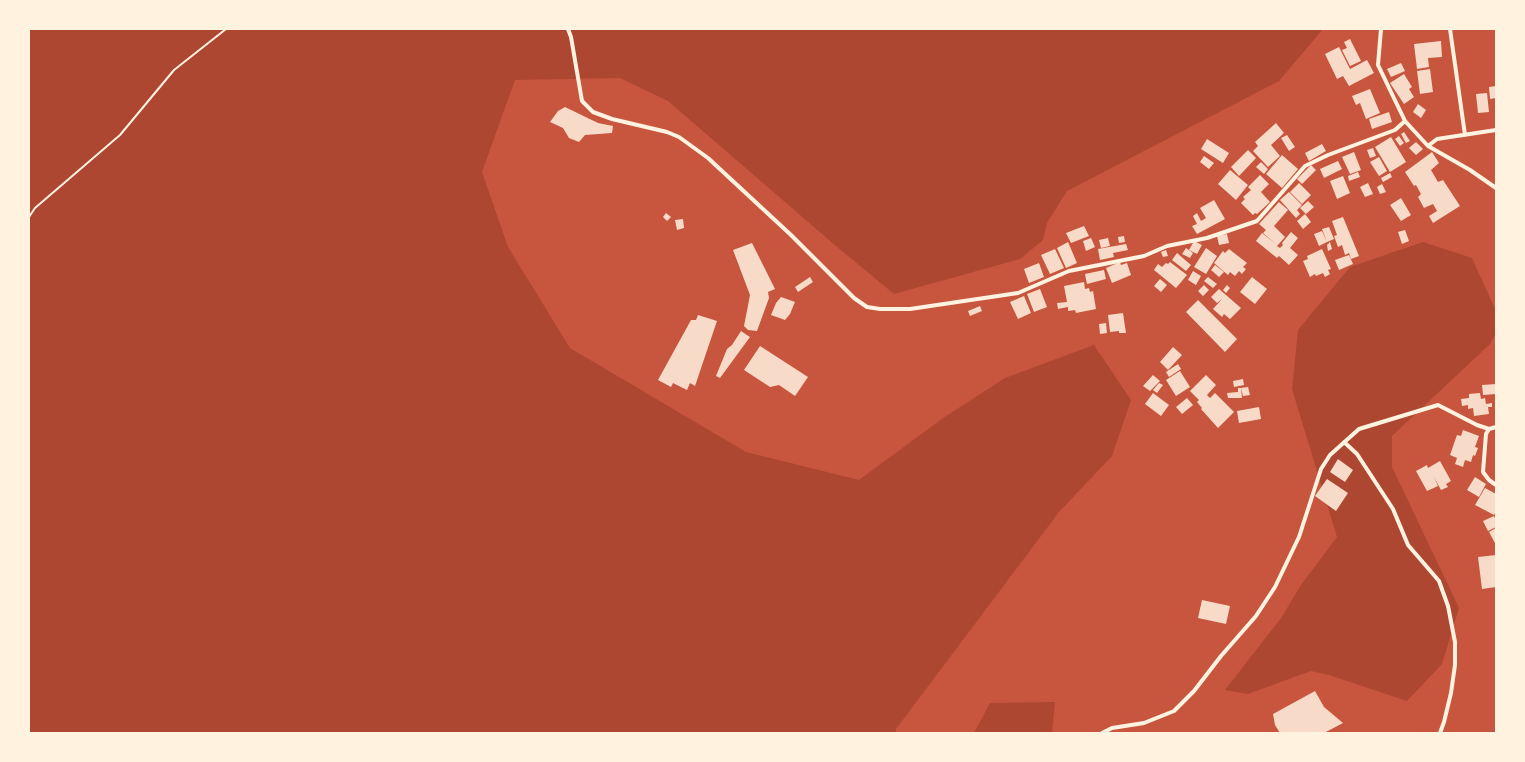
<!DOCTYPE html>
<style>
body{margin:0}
#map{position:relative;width:1525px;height:762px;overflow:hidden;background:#c8553d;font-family:"Times New Roman",serif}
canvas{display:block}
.frame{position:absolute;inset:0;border:30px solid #fff3e0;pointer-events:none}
</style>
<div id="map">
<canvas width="1525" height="762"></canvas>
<div class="frame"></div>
</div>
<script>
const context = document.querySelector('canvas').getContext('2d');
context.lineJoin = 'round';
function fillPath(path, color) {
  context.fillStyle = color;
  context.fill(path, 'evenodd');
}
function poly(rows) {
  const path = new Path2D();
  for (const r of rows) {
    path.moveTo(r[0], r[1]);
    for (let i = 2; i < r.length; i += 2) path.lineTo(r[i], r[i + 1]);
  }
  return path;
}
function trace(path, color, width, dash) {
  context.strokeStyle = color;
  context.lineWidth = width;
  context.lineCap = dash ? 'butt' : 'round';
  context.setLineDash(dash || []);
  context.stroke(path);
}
fillPath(poly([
 [29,29,1323,29,1279,81,1067,191,1047,223,1043,240,1020,259,894,294,836,246,668,101,620,78,515,80,482,172,508,247,570,348,746,452,859,480,943,418,1005,378,1094,345,1131,400,1112,456,1059,512,896,729,896,733,29,733],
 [1423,242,1472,258,1496,311,1496,333,1490,344,1392,436,1392,467,1459,608,1442,664,1407,701,1329,675,1311,671,1248,694,1225,690,1281,618,1301,585,1337,537,1292,389,1298,330,1350,267],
 [1055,702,1052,733,974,733,990,703]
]), '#ae4732');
fillPath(poly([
 [1350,39,1361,61,1350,66,1342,50,1347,48,1344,42],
 [1441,41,1442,57,1428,58,1429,67,1417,69,1414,44],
 [1339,47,1350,69,1367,60,1374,73,1349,86,1343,76,1337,79,1325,54],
 [1401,63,1405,71,1391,77,1387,69],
 [1430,69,1433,92,1420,94,1417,71],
 [1404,74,1412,87,1409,89,1414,97,1404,104,1390,83],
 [1496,86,1496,98,1490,99,1489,87],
 [1370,89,1380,113,1366,119,1360,103,1356,105,1352,96],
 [1487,93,1489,112,1478,113,1476,94],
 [1418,104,1426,110,1421,118,1413,112],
 [565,107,598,123,613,126,612,133,585,135,579,142,569,138,563,128,550,122,558,111],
 [1389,112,1392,122,1372,129,1369,119],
 [1276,123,1284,133,1271,145,1280,156,1268,167,1253,151,1258,146,1255,142],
 [1404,132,1410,141,1406,143,1401,134],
 [1287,135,1295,147,1289,151,1281,138],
 [1399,136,1404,143,1400,146,1395,139],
 [1391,137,1406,162,1390,172,1375,147],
 [1207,139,1229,153,1223,163,1201,149],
 [1416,142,1423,149,1416,155,1409,148],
 [1322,144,1326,151,1309,161,1305,153],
 [1373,148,1376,156,1370,158,1367,150],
 [1248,150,1256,158,1239,176,1231,167],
 [1354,152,1361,170,1350,174,1342,157],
 [1432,152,1439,163,1431,170,1438,182,1443,180,1460,206,1433,223,1429,216,1437,211,1433,204,1424,208,1418,197,1421,194,1416,185,1414,186,1405,172],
 [1282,155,1298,169,1282,188,1266,174],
 [1204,156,1214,163,1209,169,1200,162],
 [1379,157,1387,171,1379,176,1370,162],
 [1338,161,1342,169,1324,178,1320,169],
 [1261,162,1268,169,1264,174,1256,167],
 [1311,165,1316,170,1302,184,1297,179],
 [1230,170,1248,185,1236,200,1218,184],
 [1358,172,1360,177,1349,181,1348,176],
 [1390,173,1392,177,1383,182,1381,178],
 [1260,175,1269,184,1261,192,1270,202,1257,214,1255,213,1253,215,1241,203,1245,199,1243,197,1251,190,1248,187],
 [1343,176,1350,193,1337,199,1330,181],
 [1299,183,1311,195,1302,204,1290,192],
 [1368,183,1373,194,1365,197,1360,187],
 [1382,184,1386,192,1380,194,1377,187],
 [1289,192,1302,205,1297,210,1300,214,1296,218,1280,200],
 [1401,198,1411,215,1401,221,1390,205],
 [1214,200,1225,219,1197,234,1192,226,1197,224,1193,216,1197,213,1201,221,1206,218,1200,208],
 [1308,201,1314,207,1306,214,1300,208],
 [1279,202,1288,210,1274,226,1285,237,1277,246,1280,248,1283,245,1282,243,1291,232,1298,238,1290,248,1298,255,1289,265,1279,256,1277,258,1256,241,1262,233,1276,244,1263,233,1266,230,1259,224],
 [666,213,671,217,667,221,663,217],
 [1305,214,1311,222,1303,229,1297,221],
 [1343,217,1359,256,1351,259,1349,253,1345,255,1342,245,1338,247,1334,236,1337,235,1332,221],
 [683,219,684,228,677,230,675,220],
 [1084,226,1089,236,1071,243,1066,233],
 [1329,227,1334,239,1327,242,1322,229],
 [1405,230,1409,241,1402,244,1398,232],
 [1322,231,1327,242,1319,246,1314,234],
 [1227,234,1229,243,1219,245,1217,236],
 [1124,236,1125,242,1119,243,1118,237],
 [1091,238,1095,247,1086,251,1083,241],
 [1108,238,1110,246,1101,248,1099,240],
 [1194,241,1202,245,1197,254,1189,250],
 [1068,242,1077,263,1066,268,1057,248],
 [1330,242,1332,249,1328,251,1327,245],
 [752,243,775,289,768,292,769,298,757,331,748,330,744,326,750,295,733,250],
 [1126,244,1128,250,1113,253,1114,257,1100,260,1098,249],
 [1186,248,1193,253,1190,258,1182,254],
 [1206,248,1217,256,1206,274,1194,267],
 [1055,249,1064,268,1050,274,1041,255],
 [1229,249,1247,263,1243,267,1246,269,1242,274,1239,271,1235,276,1230,272,1228,275,1214,263,1223,251,1225,253],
 [1322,249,1331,269,1328,270,1330,274,1325,277,1323,273,1316,276,1315,274,1310,277,1303,261,1308,259,1307,256],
 [1166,250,1168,256,1163,257,1161,252],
 [1177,253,1191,265,1186,271,1172,260],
 [1349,255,1353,264,1339,270,1335,260],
 [1120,262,1121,265,1127,263,1131,275,1112,283,1106,268],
 [1170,262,1187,275,1176,288,1154,270,1158,264,1162,267,1166,263,1168,264],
 [1039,263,1044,277,1029,283,1024,269],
 [1215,265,1224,272,1219,277,1211,270],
 [1104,270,1106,279,1087,284,1085,274],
 [1193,271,1201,276,1196,285,1188,280],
 [810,277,813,282,798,292,795,287],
 [1208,277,1217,284,1213,288,1204,281],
 [1252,277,1267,289,1255,304,1240,292],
 [1160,279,1167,285,1161,292,1154,286],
 [1084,282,1085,289,1089,288,1090,292,1093,291,1096,309,1076,313,1075,310,1068,311,1068,307,1058,309,1057,303,1067,302,1064,286],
 [1204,285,1209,290,1203,296,1198,291],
 [1227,285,1230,288,1226,293,1223,290],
 [1040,289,1047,307,1034,312,1027,294],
 [1219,289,1241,308,1230,319,1224,314,1222,317,1213,309,1222,299,1217,303,1211,297],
 [1024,296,1031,313,1018,319,1010,302],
 [781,297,795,302,790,314,785,320,771,315,776,303],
 [1198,300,1237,339,1225,352,1186,312],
 [980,306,982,311,970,316,968,311],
 [1123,313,1126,333,1119,333,1119,331,1110,332,1108,315],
 [698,315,717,321,695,386,690,383,687,390,673,383,671,387,658,380,691,320,696,320],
 [1106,323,1107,333,1100,334,1099,324],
 [741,331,750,337,720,378,716,376,727,349,732,345],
 [760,346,808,377,795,396,779,385,770,387,744,370],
 [1173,347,1182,355,1168,370,1160,362],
 [1178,364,1181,369,1169,377,1166,372],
 [1180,371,1190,387,1176,396,1166,380],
 [1153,375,1160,381,1150,391,1143,386],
 [1206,375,1216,385,1207,395,1210,398,1215,393,1234,412,1218,428,1201,409,1202,408,1197,402,1199,400,1190,391],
 [1243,379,1244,385,1234,387,1233,381],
 [1159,383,1163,385,1157,393,1153,390],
 [1496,384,1496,394,1483,395,1482,385],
 [1248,387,1250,395,1243,396,1241,388],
 [1238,388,1241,388,1242,398,1228,398,1227,393,1238,392],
 [1153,393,1169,405,1161,416,1145,404],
 [1480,393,1481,399,1485,398,1486,404,1492,403,1492,407,1488,407,1489,414,1474,416,1473,408,1468,409,1468,405,1462,406,1461,399,1469,398,1469,394],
 [1187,398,1193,405,1182,414,1176,407],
 [1259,407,1261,419,1239,423,1237,411],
 [1463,430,1479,436,1475,447,1478,448,1475,456,1473,455,1471,462,1465,460,1463,467,1455,464,1457,458,1450,455,1457,435,1461,436],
 [1338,459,1353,470,1345,482,1330,472],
 [1440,461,1451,481,1446,484,1448,487,1441,490,1434,477,1438,486,1427,491,1416,471,1427,465,1428,468],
 [1475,477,1486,484,1479,497,1467,490],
 [1327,479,1348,493,1336,511,1315,496],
 [1485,488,1496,494,1496,511,1494,515,1475,505],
 [1494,516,1496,521,1496,527,1488,531,1483,521],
 [1496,528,1496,545,1489,532],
 [1496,555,1496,587,1482,589,1478,557],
 [1202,600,1230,606,1226,624,1198,618],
 [1315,691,1324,707,1343,723,1324,733,1280,733,1275,725,1273,714]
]), '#f7dbc8');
trace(poly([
 [29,217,35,208,120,135,174,70,226,29]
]), '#fff3e0', 2);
trace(poly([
 [568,29,571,37,582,101,593,112,612,119,667,132,679,137,708,158,791,235,854,298,867,307,880,309,910,309,1018,293,1069,271,1144,256,1167,246,1207,238,1257,221,1305,166,1328,155,1395,130,1405,121],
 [1381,29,1378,65,1405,121,1428,146,1470,170,1496,188],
 [1450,29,1465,135],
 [1428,146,1437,139,1496,130],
 [1496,427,1489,429,1486,434,1483,472,1489,480,1496,485],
 [1344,442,1357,454,1393,509,1408,545,1439,581,1448,606,1455,642,1455,665,1451,693,1444,722,1440,733],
 [1102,733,1112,728,1144,723,1174,711,1194,691,1221,656,1256,616,1275,587,1299,537,1321,469,1330,455,1359,429,1438,405,1477,425,1489,429]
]), '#fff3e0', 4);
</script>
